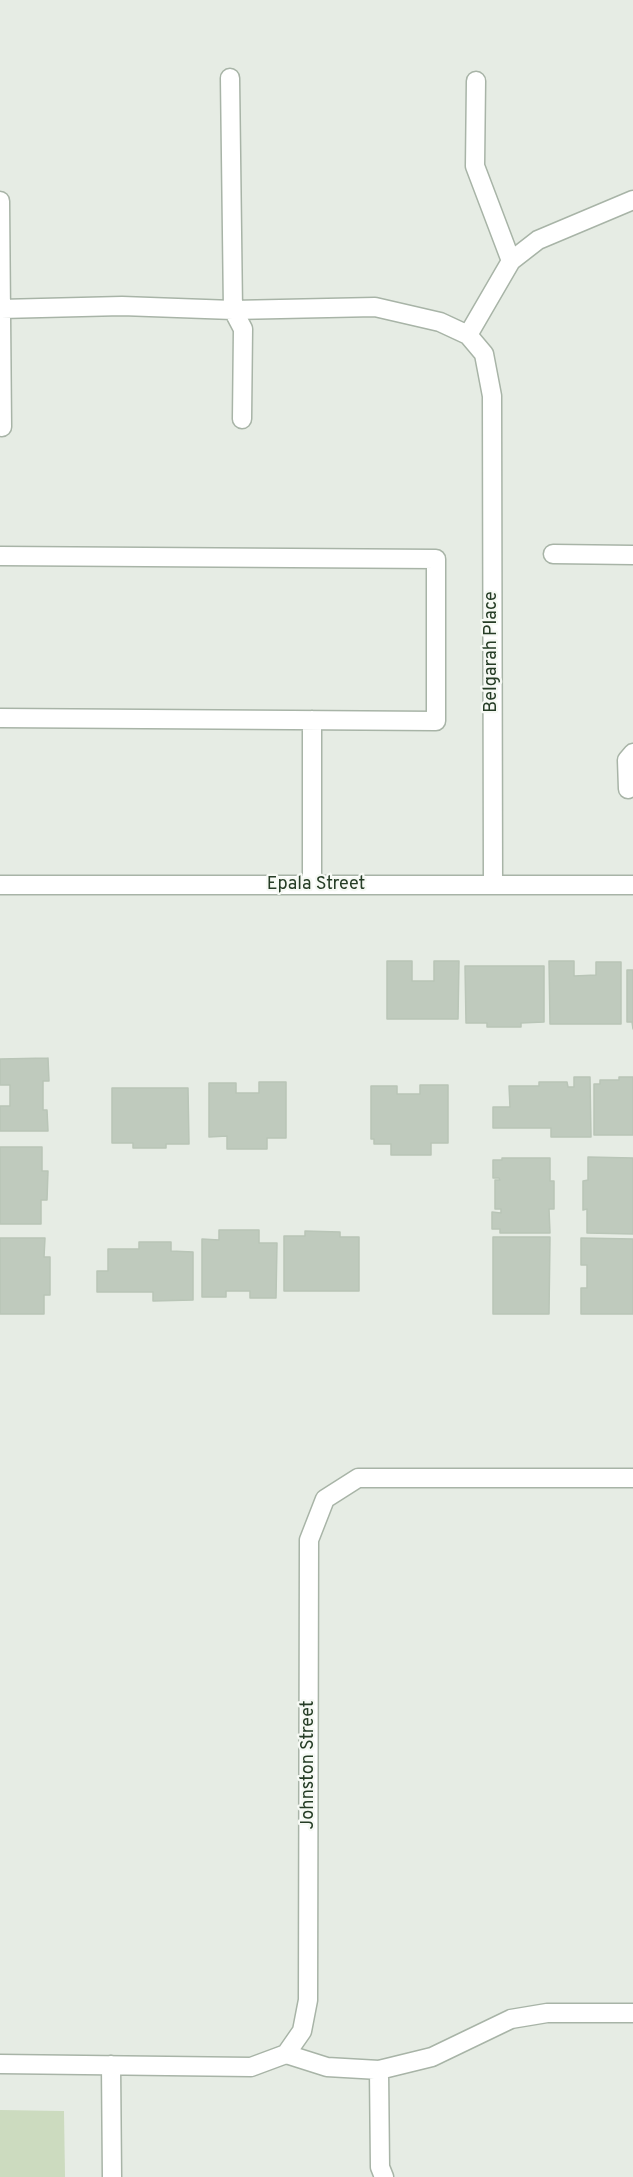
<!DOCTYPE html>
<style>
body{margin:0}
canvas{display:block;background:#e6ece4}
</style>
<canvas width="633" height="2177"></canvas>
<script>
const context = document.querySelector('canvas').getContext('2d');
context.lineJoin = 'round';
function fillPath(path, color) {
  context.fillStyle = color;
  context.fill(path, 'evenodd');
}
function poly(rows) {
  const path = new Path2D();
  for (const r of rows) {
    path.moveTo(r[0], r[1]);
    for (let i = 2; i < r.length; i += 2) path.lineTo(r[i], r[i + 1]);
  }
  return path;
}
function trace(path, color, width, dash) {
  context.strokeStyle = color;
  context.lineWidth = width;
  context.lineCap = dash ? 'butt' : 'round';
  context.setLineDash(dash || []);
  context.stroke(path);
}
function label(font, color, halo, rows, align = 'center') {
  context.font = font + ' Overpass,sans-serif';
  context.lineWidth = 4.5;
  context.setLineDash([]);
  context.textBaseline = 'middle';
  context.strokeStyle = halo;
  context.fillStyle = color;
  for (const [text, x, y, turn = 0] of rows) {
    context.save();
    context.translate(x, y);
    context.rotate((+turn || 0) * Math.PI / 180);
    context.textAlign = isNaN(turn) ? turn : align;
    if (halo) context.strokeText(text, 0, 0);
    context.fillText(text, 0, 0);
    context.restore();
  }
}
fillPath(poly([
 [0,2110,64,2111,65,2177,0,2177]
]), '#ccdbbf');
const building = poly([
 [387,961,412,961,412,981,434,981,434,961,459,961,458,1019,387,1019,387,961],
 [549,961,574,961,574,976,596,975,596,962,621,962,621,1024,550,1024,549,961],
 [465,966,544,966,544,1022,521,1023,521,1027,487,1027,487,1023,466,1023,465,966],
 [627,970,633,970,633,1029,632,1022,627,1022,627,970],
 [48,1058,49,1081,43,1081,43,1110,47,1110,48,1131,0,1131,0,1106,10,1106,10,1085,0,1085,0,1059,48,1058],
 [574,1077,590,1077,591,1137,551,1137,551,1128,493,1128,493,1107,510,1107,509,1086,539,1086,539,1082,567,1082,568,1087,574,1087,574,1077],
 [619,1077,633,1077,633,1135,594,1135,594,1084,600,1084,600,1080,619,1080,619,1077],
 [259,1082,286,1082,286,1138,267,1138,267,1149,227,1149,227,1136,209,1137,209,1083,236,1083,236,1093,259,1093,259,1082],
 [420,1085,448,1085,448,1143,431,1143,431,1155,391,1155,391,1144,374,1144,374,1139,371,1139,371,1086,397,1086,397,1094,420,1094,420,1085],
 [112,1088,188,1088,189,1144,166,1144,166,1148,133,1148,133,1143,112,1143,112,1088],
 [0,1147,42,1147,42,1171,48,1171,47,1200,41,1200,41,1224,0,1224,0,1147],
 [588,1157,633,1158,633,1234,587,1233,587,1209,583,1210,583,1181,588,1180,588,1157],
 [502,1158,550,1158,550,1181,554,1181,554,1209,549,1209,550,1233,500,1233,500,1229,492,1229,492,1212,501,1213,501,1209,495,1209,495,1180,500,1180,499,1178,493,1178,493,1160,502,1160,502,1158],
 [219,1230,259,1230,259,1243,277,1243,276,1298,250,1298,250,1291,226,1291,226,1297,202,1297,202,1239,219,1240,219,1230],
 [305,1231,340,1232,340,1237,359,1237,359,1291,284,1291,284,1236,305,1236,305,1231],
 [493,1237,550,1237,549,1314,493,1314,493,1237],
 [0,1238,45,1238,44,1257,50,1257,50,1295,44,1295,44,1314,0,1314,0,1238],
 [581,1238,633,1239,633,1314,581,1314,581,1288,587,1288,587,1265,581,1265,581,1238],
 [139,1242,171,1242,171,1251,193,1252,193,1300,153,1301,153,1292,97,1292,97,1271,108,1271,108,1249,139,1249,139,1242]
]);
fillPath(building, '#bfcabd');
trace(building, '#b9c5b7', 1.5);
const minor = poly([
 [230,78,233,310,243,329,242,419],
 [476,81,475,166,511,261],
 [0,201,2,427],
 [1,309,122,306,233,310,375,307,440,322,468,335,484,354,492,396,493,885],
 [468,335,511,261,538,240,633,200],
 [553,554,633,555],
 [0,556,436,559,436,721,0,718],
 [628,789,627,760,633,753],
 [0,885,633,885],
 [312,885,312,720],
 [286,2054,327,2067,379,2070,432,2057,511,2019,547,2013,633,2013],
 [0,2064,251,2067,286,2054,302,2031,308,2000,309,1540,325,1499,358,1478,633,1478],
 [111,2065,112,2177],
 [379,2070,380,2167,384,2177]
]);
trace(minor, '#a8b4a7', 21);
trace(minor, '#fff', 18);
label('18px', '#253c25', '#f6f9f4', [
 ["Belgarah Place",492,652,-90],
 ["Epala Street",316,885],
 ["Johnston Street",309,1765,-90]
]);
</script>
